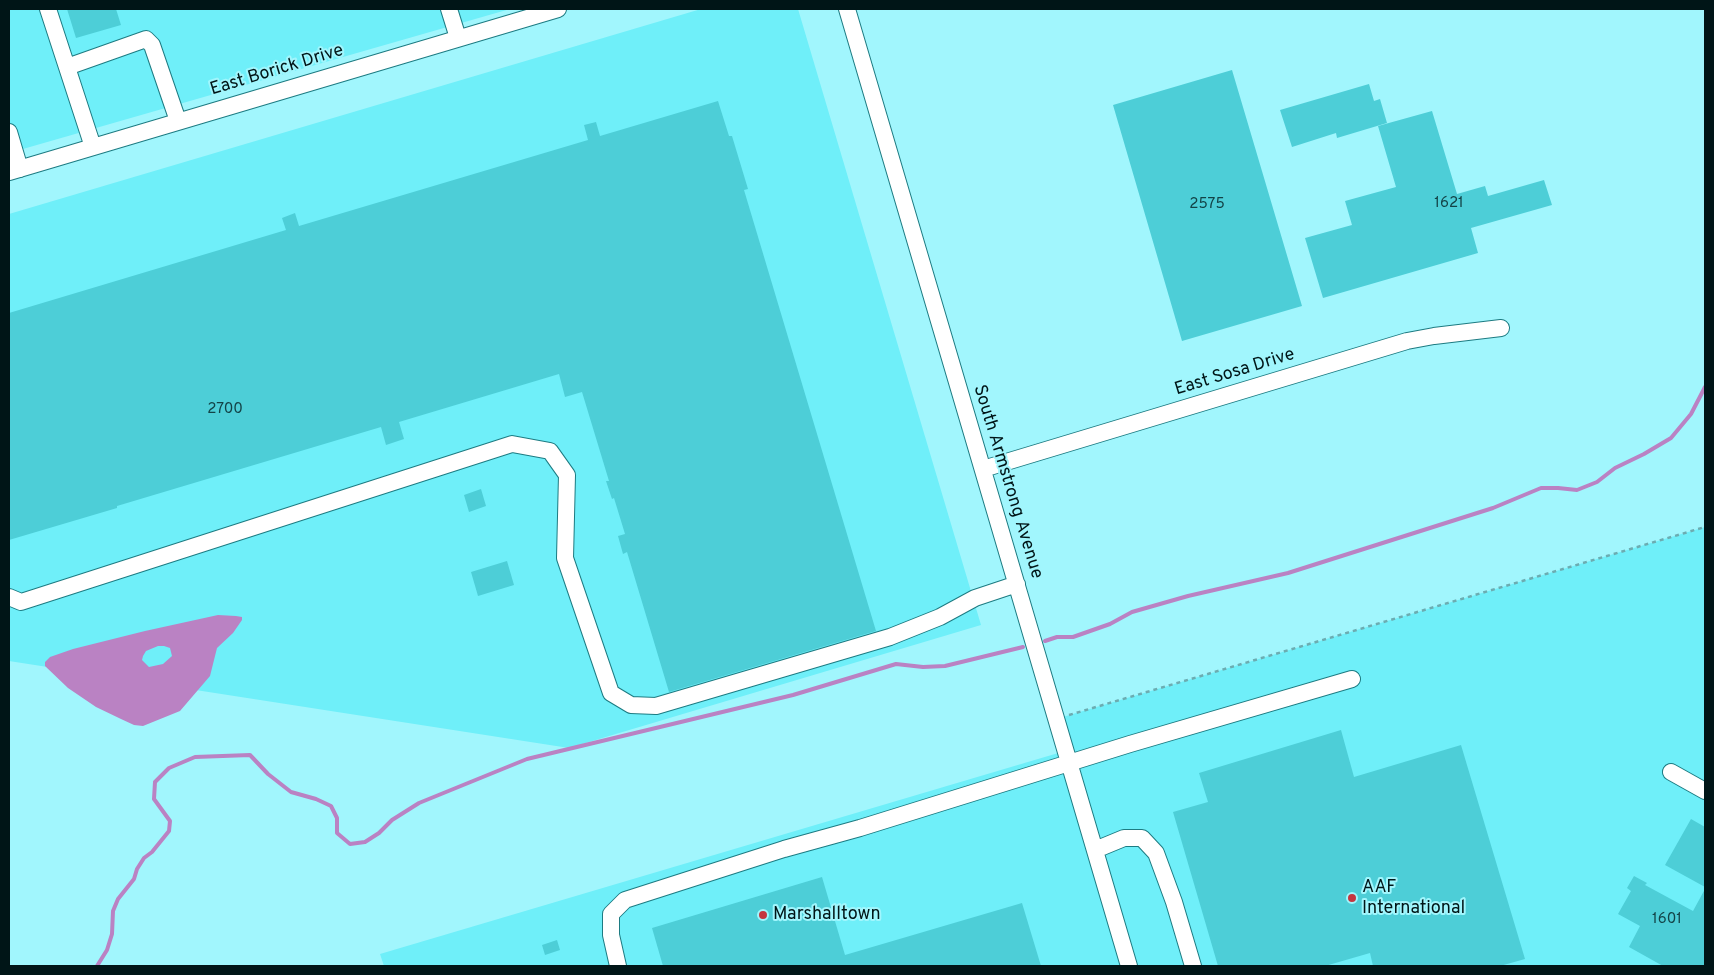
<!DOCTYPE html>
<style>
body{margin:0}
#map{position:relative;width:1714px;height:975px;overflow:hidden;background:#a1f6fd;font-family:Overpass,sans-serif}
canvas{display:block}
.frame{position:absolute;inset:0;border:10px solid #001517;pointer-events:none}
</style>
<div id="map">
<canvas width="1714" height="975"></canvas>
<div class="frame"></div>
</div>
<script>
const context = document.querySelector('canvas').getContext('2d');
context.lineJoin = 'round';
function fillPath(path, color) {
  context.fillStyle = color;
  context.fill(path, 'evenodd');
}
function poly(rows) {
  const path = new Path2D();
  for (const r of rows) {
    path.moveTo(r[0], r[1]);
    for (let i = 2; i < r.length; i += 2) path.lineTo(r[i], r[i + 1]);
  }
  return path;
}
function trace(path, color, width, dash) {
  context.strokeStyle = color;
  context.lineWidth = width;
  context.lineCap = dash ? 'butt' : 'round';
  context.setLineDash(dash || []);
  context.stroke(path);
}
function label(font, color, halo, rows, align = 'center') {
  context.font = font + ' Overpass,sans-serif';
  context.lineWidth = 4;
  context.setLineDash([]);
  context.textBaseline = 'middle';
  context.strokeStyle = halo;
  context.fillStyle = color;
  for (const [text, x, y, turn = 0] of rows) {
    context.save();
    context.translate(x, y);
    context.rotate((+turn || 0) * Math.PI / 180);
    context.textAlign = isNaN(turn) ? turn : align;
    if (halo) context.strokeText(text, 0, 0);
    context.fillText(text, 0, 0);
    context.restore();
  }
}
fillPath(poly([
 [9,9,510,9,9,153],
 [701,9,798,9,981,625,569,748,9,661,9,214],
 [1705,527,1705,966,384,966,380,954,1065,751,1056,719]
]), '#6feff9');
fillPath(poly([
 [218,615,236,616,242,617,242,620,233,633,217,648,210,676,180,711,143,726,134,725,121,719,96,707,68,688,45,666,45,662,50,657,73,649,145,631],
 [158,646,164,646,170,648,172,656,163,664,149,667,142,660,143,656,146,651]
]), '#ba82c3');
trace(poly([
 [1045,641,1057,637,1073,637,1110,624,1132,612,1188,596,1288,573,1493,508,1541,488,1558,488,1577,490,1597,482,1615,468,1644,454,1671,438,1691,414,1705,387],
 [97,966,107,950,112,934,113,911,118,899,134,879,137,869,144,858,152,852,169,831,170,821,154,799,155,782,169,768,195,757,250,755,268,774,291,792,316,799,331,806,337,818,337,833,350,844,365,842,379,833,392,820,419,803,527,759,793,695,896,664,923,667,945,666,1023,647]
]), '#ba82c3', 4);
fillPath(poly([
 [67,9,116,9,121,25,76,38],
 [1232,70,1302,306,1182,341,1113,105],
 [1369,84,1374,101,1380,99,1387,123,1337,138,1336,133,1292,147,1280,110],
 [718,101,729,136,732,136,748,189,744,190,876,631,669,692,627,552,623,554,618,536,625,534,614,498,612,499,606,481,609,481,582,392,565,397,559,374,399,422,404,439,386,445,381,427,117,506,117,508,9,540,9,313,286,230,282,218,295,213,299,226,588,140,584,125,596,122,600,136],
 [1432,111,1457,194,1485,186,1488,196,1544,180,1552,205,1471,228,1478,253,1323,298,1305,238,1352,225,1345,201,1396,187,1378,126],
 [481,489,486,506,469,512,464,495],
 [507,561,514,585,478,596,471,572],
 [1341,730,1354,777,1461,745,1525,959,1500,966,1373,966,1370,953,1325,966,1218,966,1173,812,1208,802,1199,773],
 [1691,819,1705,827,1705,887,1665,865],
 [1634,876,1647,883,1645,885,1693,911,1705,889,1705,966,1663,966,1629,947,1640,926,1618,914,1631,891,1627,888],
 [822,877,845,955,1022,903,1041,966,663,966,652,928],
 [557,940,560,950,545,955,542,945]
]), '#4dced7');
const minor = poly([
 [48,9,93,147],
 [449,9,458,38],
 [847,9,1129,966],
 [67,67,146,39,152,45,178,121],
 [9,132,20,169],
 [9,172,558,9],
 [983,469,1407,341,1434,336,1501,328],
 [9,597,21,602,512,444,550,451,567,475,565,558,611,693,631,705,656,706,890,637,940,617,975,598,1017,584],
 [1671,772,1705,791],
 [1095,850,1124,838,1142,838,1156,853,1174,902,1193,966],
 [618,966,611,935,611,914,625,900,784,849,860,828,1130,744,1352,679]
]);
trace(minor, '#1d7b82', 18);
trace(poly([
 [1069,715,1705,527]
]), '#6cacb1', 2.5, [4, 4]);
trace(minor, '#fff', 16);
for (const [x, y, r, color] of [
 [1352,898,5,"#c5353f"],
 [763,915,5,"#c5353f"]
]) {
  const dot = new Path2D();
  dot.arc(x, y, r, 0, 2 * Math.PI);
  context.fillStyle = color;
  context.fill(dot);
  trace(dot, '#a1f6fd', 2);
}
label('15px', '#134347', null, [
 ["1621",1449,204],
 ["2575",1207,205],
 ["2700",225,410],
 ["1601",1667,920]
]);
label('18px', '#001517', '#a1f6fd', [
 ["East Borick Drive",277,71,-17],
 ["East Sosa Drive",1235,373,-17],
 ["South Armstrong Avenue",1007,482,73]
]);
label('18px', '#001517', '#a1f6fd', [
 ["AAF",1362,888],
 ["International",1362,909],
 ["Marshalltown",773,915]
], 'left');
</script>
